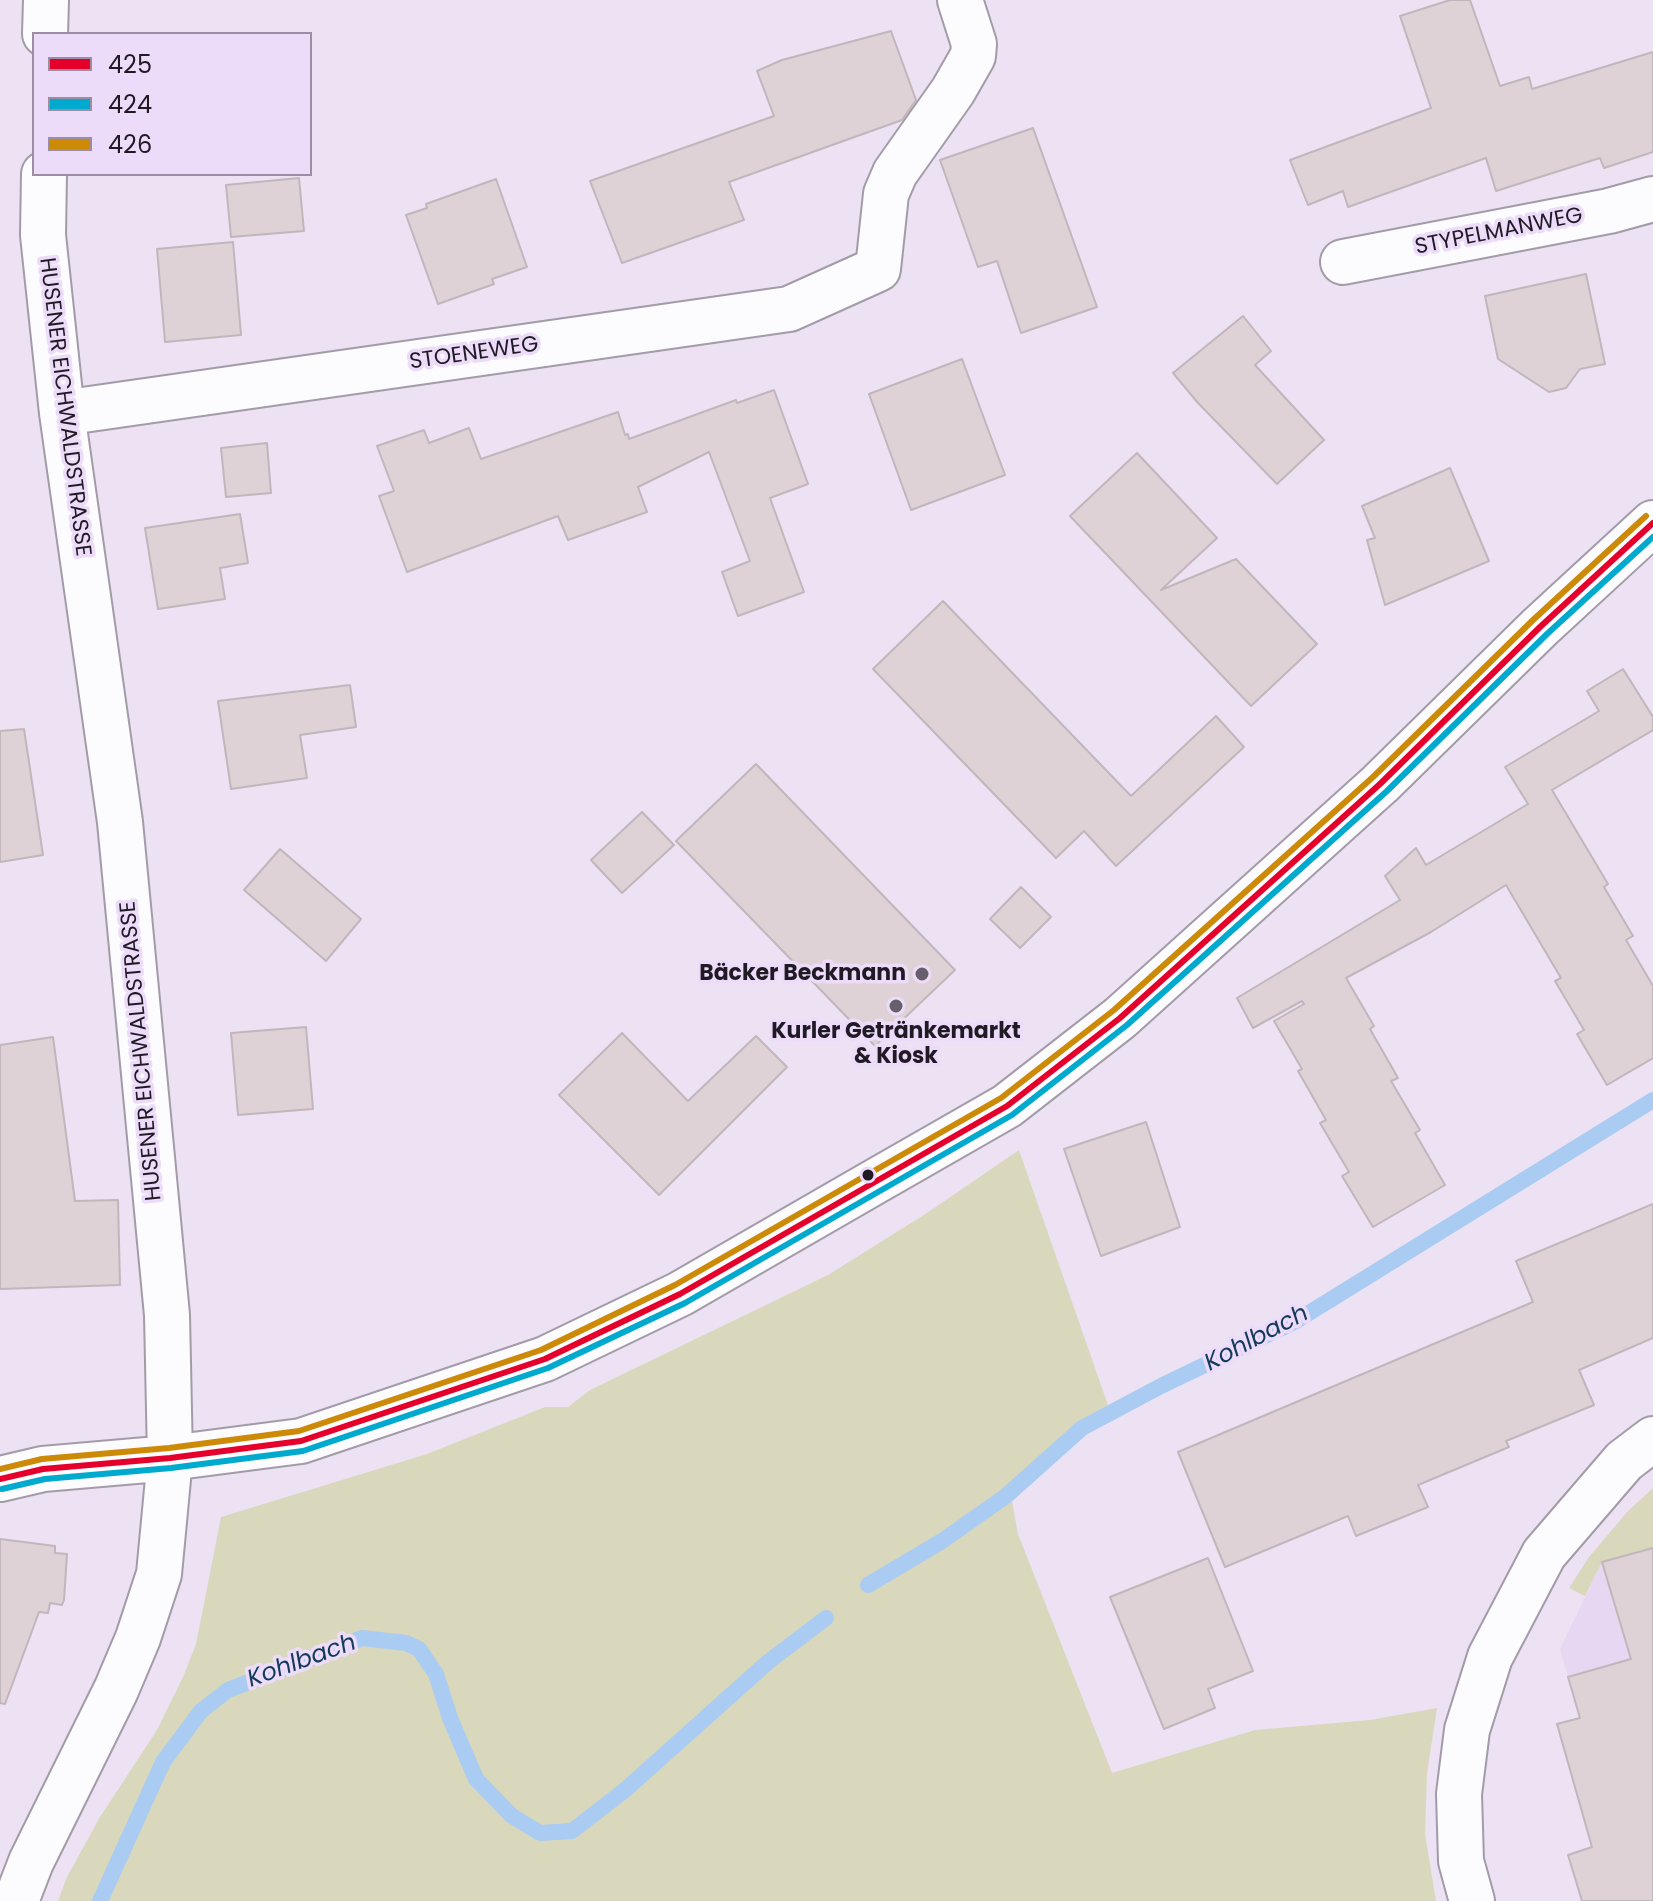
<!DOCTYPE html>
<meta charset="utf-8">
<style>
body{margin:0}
#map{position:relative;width:1653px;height:1901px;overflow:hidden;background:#ece2f3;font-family:Poppins,sans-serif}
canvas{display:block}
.legend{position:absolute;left:32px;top:32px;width:280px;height:144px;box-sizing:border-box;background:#eddcf9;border:2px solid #9b8ea4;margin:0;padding:10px 14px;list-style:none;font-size:24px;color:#201a24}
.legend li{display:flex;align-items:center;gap:16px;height:40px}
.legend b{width:40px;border:2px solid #9b8ea4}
</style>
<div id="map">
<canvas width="1653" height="1901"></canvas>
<ul class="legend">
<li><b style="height:10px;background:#e4002b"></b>425</li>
<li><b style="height:10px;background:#00a9ce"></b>424</li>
<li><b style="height:10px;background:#cc8a07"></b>426</li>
</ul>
</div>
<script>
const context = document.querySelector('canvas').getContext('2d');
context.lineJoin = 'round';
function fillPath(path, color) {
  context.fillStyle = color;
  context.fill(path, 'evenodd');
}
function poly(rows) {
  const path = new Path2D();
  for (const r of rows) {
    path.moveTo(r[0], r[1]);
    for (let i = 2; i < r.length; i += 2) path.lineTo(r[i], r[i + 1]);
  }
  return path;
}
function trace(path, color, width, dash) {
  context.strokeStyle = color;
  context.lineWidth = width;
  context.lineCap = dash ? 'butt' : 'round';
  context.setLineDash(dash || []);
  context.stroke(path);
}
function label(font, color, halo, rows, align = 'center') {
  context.font = font + ' Poppins,sans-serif';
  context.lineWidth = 7;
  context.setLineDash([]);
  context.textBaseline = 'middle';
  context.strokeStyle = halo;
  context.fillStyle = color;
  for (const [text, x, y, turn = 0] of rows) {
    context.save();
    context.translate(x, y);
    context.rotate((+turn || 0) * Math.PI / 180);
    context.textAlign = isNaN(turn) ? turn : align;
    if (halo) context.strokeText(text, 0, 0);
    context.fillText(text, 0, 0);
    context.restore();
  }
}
fillPath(poly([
 [1653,1548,1653,1697,1580,1718,1560,1649,1602,1562]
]), '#e7d7f2');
fillPath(poly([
 [1019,1150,1110,1411,1012,1501,1018,1534,1112,1773,1255,1730,1370,1720,1437,1708,1427,1774,1425,1834,1436,1901,58,1901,67,1877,100,1817,157,1730,183,1677,196,1644,221,1517,427,1454,545,1407,568,1407,590,1390,828,1275,927,1213],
 [1653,1488,1653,1548,1602,1562,1585,1596,1569,1588,1589,1557,1628,1511]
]), '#d9d8bc');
trace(poly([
 [868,1585,942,1541,1006,1496,1082,1428,1161,1386,1296,1321,1653,1100],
 [100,1901,163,1762,201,1711,228,1690,291,1666,362,1638,406,1643,419,1649,436,1674,450,1718,476,1779,512,1816,540,1833,572,1831,625,1790,768,1662,826,1618]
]), '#aacbf2', 16);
const building = poly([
 [1450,0,1470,0,1500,86,1529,77,1532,89,1653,52,1653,152,1604,168,1600,158,1496,191,1486,158,1348,207,1343,191,1308,205,1290,160,1431,108,1400,16,1450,0],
 [891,31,916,100,902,120,729,182,744,220,622,263,590,181,774,116,757,71,782,60,891,31],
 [1033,128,1097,307,1021,333,997,261,978,267,940,160,1033,128],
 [299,178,304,231,231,237,226,185,299,178],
 [496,179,527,267,492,279,494,284,438,304,406,215,427,208,426,204,496,179],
 [233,242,241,335,165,342,157,249,233,242],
 [1586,274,1605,364,1580,369,1566,388,1549,392,1498,359,1485,296,1586,274],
 [1243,316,1271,351,1255,365,1324,440,1277,484,1198,403,1173,373,1243,316],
 [962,359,1005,475,911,510,869,394,962,359],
 [774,390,808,484,770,498,804,592,738,616,722,572,750,561,709,452,638,487,647,512,568,540,558,516,407,572,379,496,394,491,377,446,424,430,429,443,469,428,481,459,618,412,625,435,628,434,629,439,736,400,737,403,774,390],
 [267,443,271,493,226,497,221,448,267,443],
 [1137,453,1217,538,1161,590,1236,559,1317,644,1251,706,1070,516,1137,453],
 [1450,468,1489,561,1385,605,1367,540,1375,538,1362,506,1450,468],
 [240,514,248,563,220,568,225,599,158,609,145,528,240,514],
 [943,601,1131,796,1216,716,1244,747,1116,866,1084,831,1056,858,873,669,943,601],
 [1623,669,1653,717,1653,730,1552,790,1608,884,1604,887,1633,936,1626,940,1653,986,1653,1058,1607,1085,1577,1034,1584,1030,1555,981,1561,978,1506,885,1431,932,1346,978,1374,1026,1370,1029,1398,1078,1391,1081,1420,1130,1415,1133,1445,1185,1373,1227,1342,1176,1349,1172,1320,1123,1326,1120,1298,1071,1302,1069,1274,1021,1304,1004,1302,1001,1253,1028,1237,998,1400,900,1385,876,1416,848,1426,865,1528,804,1505,767,1599,711,1587,691,1623,669],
 [350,685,356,727,300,735,307,778,231,789,218,701,350,685],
 [24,729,43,855,0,862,0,731,24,729],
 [756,764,955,970,875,1046,676,841,756,764],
 [642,812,674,845,622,893,591,860,642,812],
 [280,849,361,919,326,961,244,890,280,849],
 [1021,887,1051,917,1020,948,990,919,1021,887],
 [306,1027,313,1109,238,1115,231,1033,306,1027],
 [622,1033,688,1101,756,1036,787,1067,659,1195,559,1095,622,1033],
 [53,1037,75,1201,118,1200,120,1285,0,1289,0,1045,53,1037],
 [1146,1122,1180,1227,1101,1256,1064,1149,1146,1122],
 [1653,1204,1653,1338,1579,1370,1594,1405,1506,1441,1509,1447,1418,1485,1428,1507,1356,1536,1348,1516,1225,1567,1178,1452,1533,1302,1516,1261,1653,1204],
 [0,1539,55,1546,55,1553,67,1554,64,1600,62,1605,50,1603,48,1613,39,1612,5,1704,0,1703,0,1539],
 [1653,1548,1653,1901,1582,1901,1568,1855,1592,1847,1557,1724,1580,1718,1568,1677,1631,1659,1602,1562,1653,1548],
 [1208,1558,1253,1671,1208,1689,1215,1708,1164,1729,1110,1597,1208,1558]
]);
fillPath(building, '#ded2d7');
trace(building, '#c1b6bb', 2);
const minor = poly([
 [45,34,46,0],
 [1343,262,1609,211,1653,199],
 [62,413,789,309,878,269,886,194,895,173,953,91,973,56,974,44,960,0],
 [0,1479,43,1469,170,1458,301,1441,545,1359,680,1294,876,1181,1007,1106,1120,1018,1380,784,1540,627,1653,523],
 [16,1901,31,1862,116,1690,138,1638,159,1574,170,1458,167,1315,120,822,62,413,43,235,44,174],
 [1472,1901,1461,1861,1459,1794,1467,1730,1490,1657,1544,1554,1624,1461,1653,1439]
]);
trace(minor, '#a39ca8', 48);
trace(minor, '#fcfbfd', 44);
trace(poly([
 [0,1479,43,1469,170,1458,301,1441,545,1359,680,1294,1007,1106,1120,1018,1380,784,1540,627,1653,523]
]), '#e4002b', 6);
trace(poly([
 [2,1489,45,1479,171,1468,303,1451,548,1368,685,1303,1012,1115,1127,1025,1387,791,1547,634,1653,537]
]), '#00a9ce', 6);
trace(poly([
 [0,1469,42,1459,169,1448,299,1431,541,1350,675,1285,1001,1098,1114,1010,1373,777,1533,620,1646,516]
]), '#cc8a07', 6);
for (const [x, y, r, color] of [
 [922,974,8,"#67606c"],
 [896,1006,8,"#67606c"],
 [868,1175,7,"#201a24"]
]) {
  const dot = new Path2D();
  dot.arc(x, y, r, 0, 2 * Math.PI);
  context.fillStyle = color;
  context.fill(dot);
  trace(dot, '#eddcf9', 3);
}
label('22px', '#201a24', '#eddcf9', [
 ["STYPELMANWEG",1499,232,-11],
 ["STOENEWEG",474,354,-8],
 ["HUSENER EICHWALDSTRASSE",64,407,83],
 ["HUSENER EICHWALDSTRASSE",142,1051,-95]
]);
label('bold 22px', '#201a24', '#eddcf9', [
 ["Bäcker Beckmann",906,974],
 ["Kurler Getränkemarkt",896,1032,"center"],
 ["& Kiosk",896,1057,"center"]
], 'right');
label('italic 24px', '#143a5a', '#eddcf9', [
 ["Kohlbach",1257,1339,-28],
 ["Kohlbach",302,1662,-20]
]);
</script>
